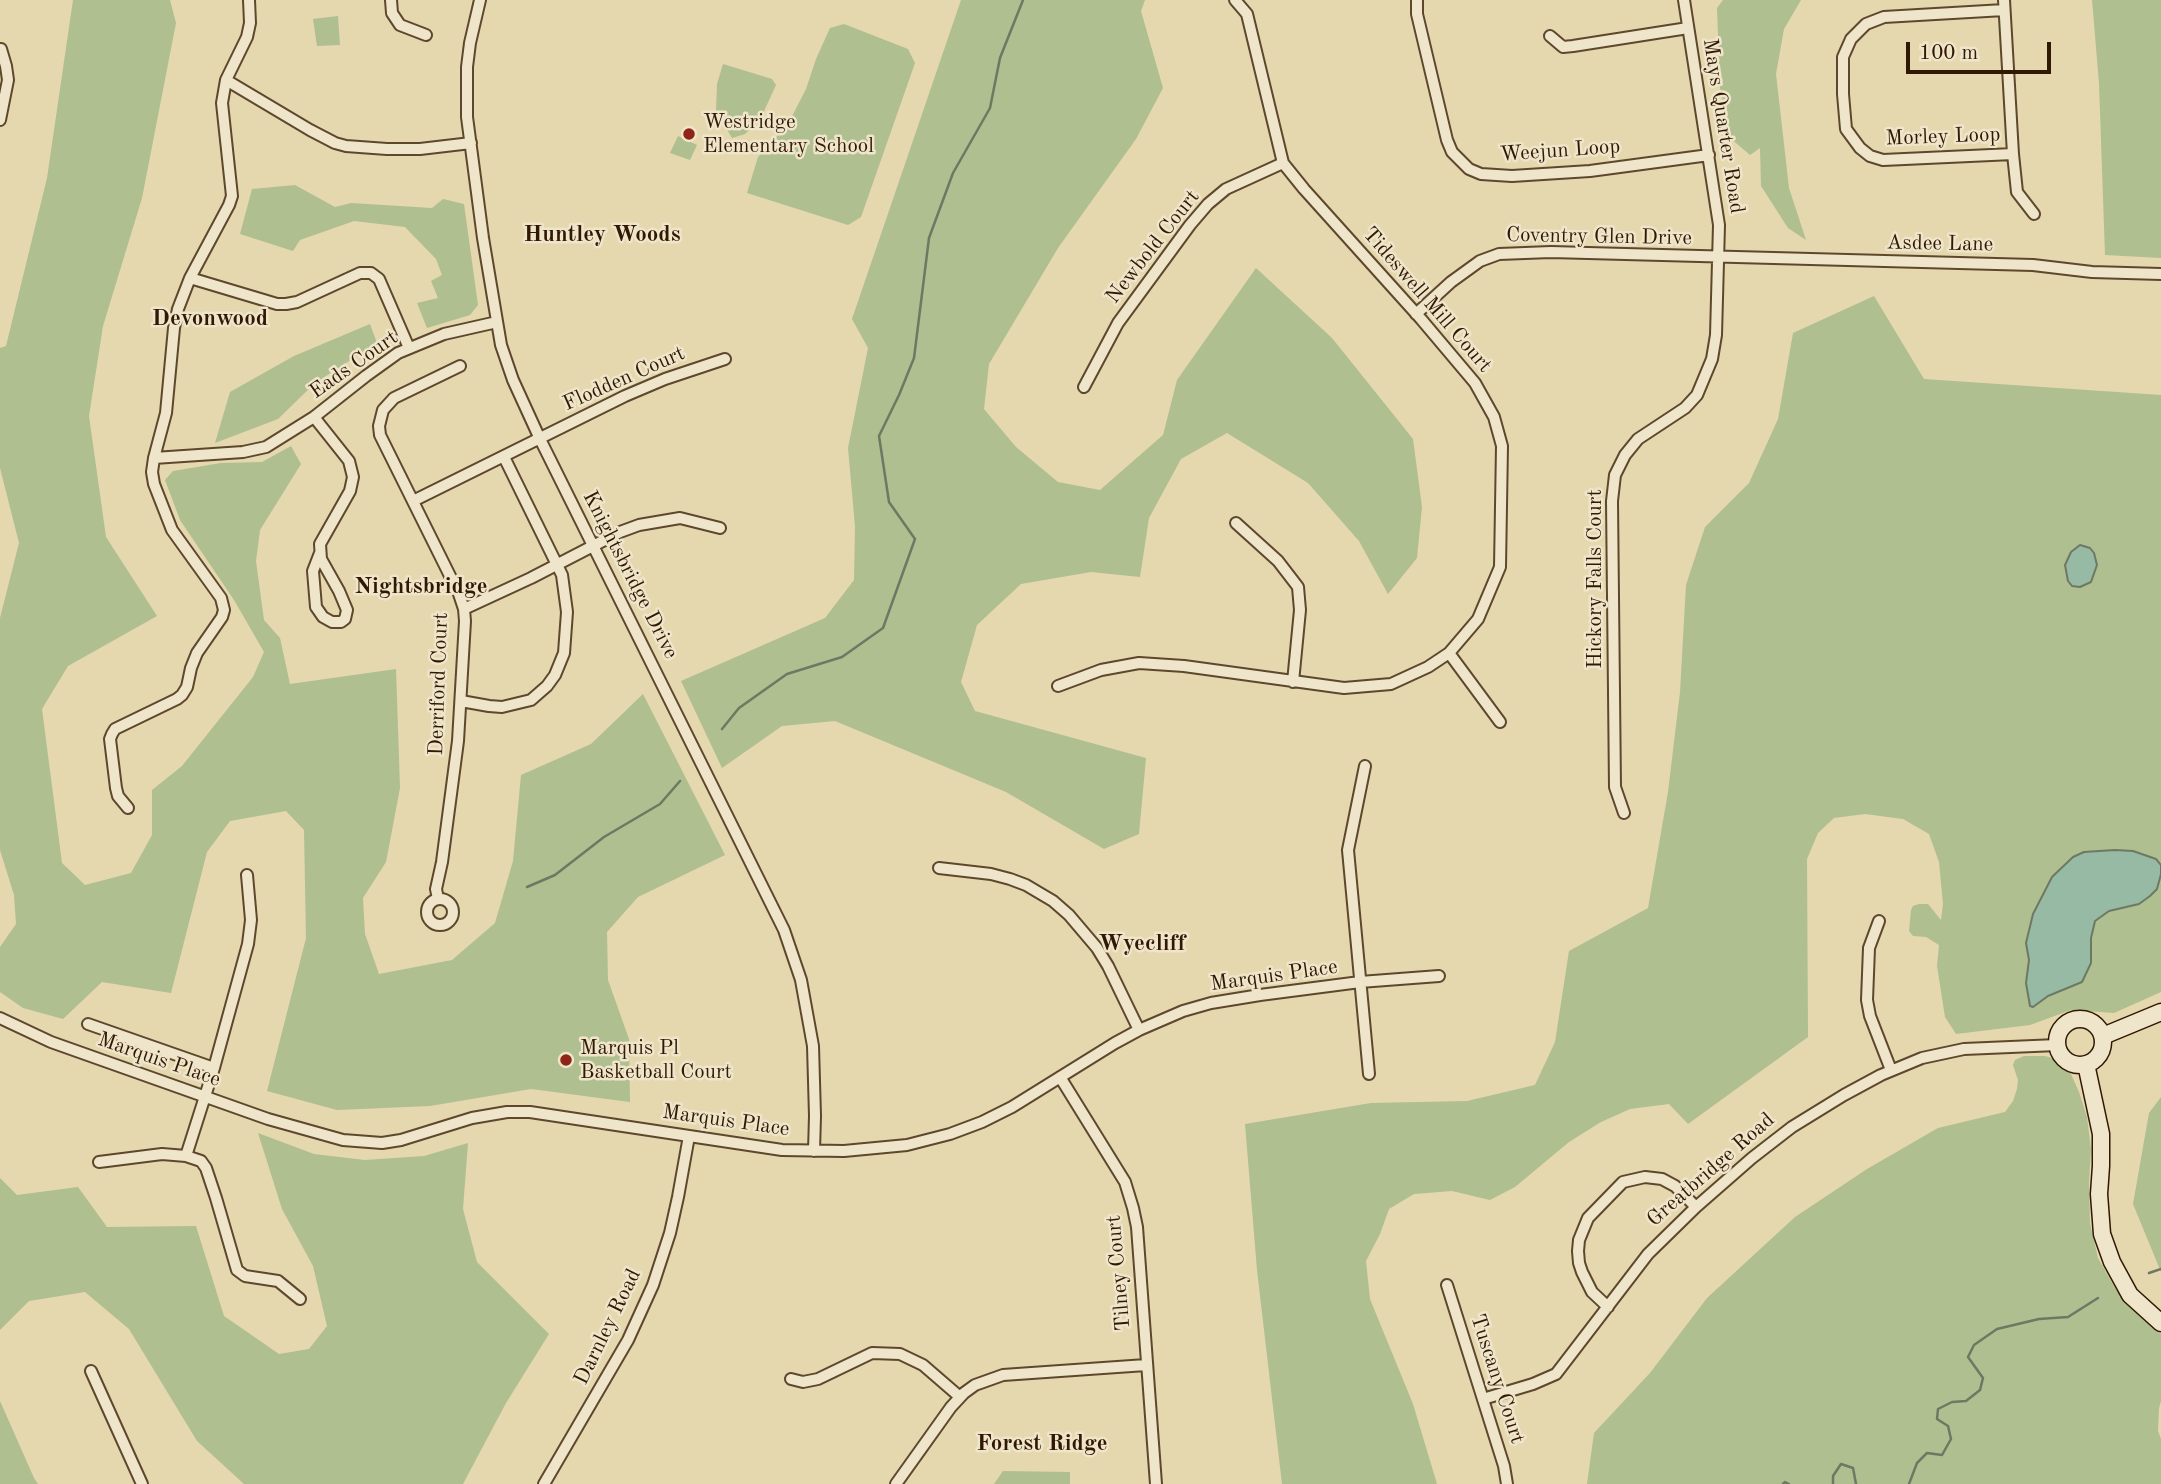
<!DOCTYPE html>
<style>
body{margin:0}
#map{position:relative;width:2161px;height:1484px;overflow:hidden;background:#e5d7ae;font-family:"Old Standard TT",serif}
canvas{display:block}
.scale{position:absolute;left:1906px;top:42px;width:145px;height:32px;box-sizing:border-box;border:4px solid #311802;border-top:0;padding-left:9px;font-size:21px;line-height:24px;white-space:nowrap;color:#311802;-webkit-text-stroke:5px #eee5ca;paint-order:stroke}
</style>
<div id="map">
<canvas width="2161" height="1484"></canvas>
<div class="scale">100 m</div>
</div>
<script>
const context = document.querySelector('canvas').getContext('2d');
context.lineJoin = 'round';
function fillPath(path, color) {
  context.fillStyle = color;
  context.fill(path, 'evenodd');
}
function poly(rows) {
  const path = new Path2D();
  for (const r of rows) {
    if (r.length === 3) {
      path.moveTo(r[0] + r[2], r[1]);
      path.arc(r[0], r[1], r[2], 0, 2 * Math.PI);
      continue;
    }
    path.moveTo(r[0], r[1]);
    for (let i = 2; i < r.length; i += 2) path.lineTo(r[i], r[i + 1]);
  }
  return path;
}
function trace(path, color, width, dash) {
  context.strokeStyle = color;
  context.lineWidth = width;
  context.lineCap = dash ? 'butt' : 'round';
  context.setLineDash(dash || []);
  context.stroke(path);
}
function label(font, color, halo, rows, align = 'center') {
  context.font = font + ' "Old Standard TT",serif';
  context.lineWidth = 5;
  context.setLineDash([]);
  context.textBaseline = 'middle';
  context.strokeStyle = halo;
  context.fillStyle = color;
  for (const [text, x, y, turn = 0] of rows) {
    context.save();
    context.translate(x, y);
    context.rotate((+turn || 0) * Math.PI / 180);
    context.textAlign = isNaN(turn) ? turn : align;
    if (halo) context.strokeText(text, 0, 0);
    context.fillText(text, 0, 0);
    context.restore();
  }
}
fillPath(poly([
 [73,0,170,0,176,23,142,198,103,326,89,416,106,537,157,616,68,666,42,709,62,863,85,885,131,873,152,835,152,790,182,766,253,677,264,652,234,600,180,520,165,480,173,471,221,463,262,462,291,446,301,464,260,530,256,561,264,620,280,638,290,684,396,669,400,788,386,862,363,898,365,934,379,974,452,960,495,923,513,861,521,775,591,744,643,694,725,855,638,897,607,932,608,980,629,1039,630,1102,531,1089,430,1106,337,1110,267,1091,306,938,304,830,286,811,230,821,207,852,171,993,102,982,63,1019,23,1008,0,992,0,947,16,924,14,895,0,850,0,618,19,543,0,468,0,348,6,346,47,178],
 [961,0,1145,0,1141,11,1163,88,1136,139,1058,248,989,364,984,409,1016,447,1058,482,1100,490,1163,435,1177,380,1256,268,1332,338,1413,439,1422,507,1417,558,1388,594,1359,541,1308,483,1227,433,1181,459,1149,518,1140,577,1091,572,1021,584,977,625,961,682,975,711,1146,758,1139,834,1104,849,1006,792,835,721,782,726,722,768,681,681,825,618,854,580,855,527,848,448,868,348,852,319],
 [1723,0,1801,0,1784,29,1776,74,1789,188,1806,240,1788,228,1761,186,1760,148,1750,155,1729,137,1720,88,1717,8],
 [2092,0,2161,0,2161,258,2105,255,2099,83],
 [338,16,340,45,317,46,313,19],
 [844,24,908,49,915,63,861,217,848,225,747,193,758,157,788,124,806,89,816,59,830,28],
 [723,64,772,79,776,85,760,120,745,134,732,138,716,111,717,84],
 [678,136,697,145,690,160,670,153],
 [295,185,335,207,351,203,432,208,443,199,464,204,478,305,470,315,427,328,417,303,438,298,431,281,442,275,436,259,405,227,354,221,300,240,293,251,240,234,252,189],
 [1874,296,1924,379,2161,395,2161,992,2114,1013,2071,1010,2030,1025,1956,1034,1945,1017,1937,966,1939,945,1926,937,1913,936,1909,931,1911,910,1913,906,1919,904,1928,904,1941,920,1943,904,1939,862,1929,834,1903,819,1865,814,1834,818,1818,833,1807,859,1808,1037,1688,1124,1669,1104,1630,1109,1601,1122,1569,1142,1515,1187,1490,1200,1452,1191,1414,1194,1389,1209,1380,1234,1366,1261,1370,1299,1413,1404,1437,1484,1282,1484,1257,1270,1245,1124,1371,1103,1467,1101,1535,1085,1555,1042,1569,951,1648,908,1668,792,1680,692,1686,585,1705,527,1749,483,1778,419,1793,333],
 [370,324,377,343,315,383,278,419,215,443,230,392,294,356],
 [2024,1056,2045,1056,2059,1060,2070,1072,2079,1092,2087,1117,2091,1149,2089,1182,2090,1223,2098,1258,2115,1288,2161,1334,2161,1401,2159,1408,2158,1431,2161,1439,2161,1484,1587,1484,1594,1433,1650,1373,1707,1298,1795,1217,1867,1169,1938,1128,2005,1112,2013,1101,2017,1089,2018,1080,2013,1065,2015,1060],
 [2161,1097,2161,1272,2133,1204,2149,1113],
 [258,1133,314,1154,365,1160,424,1156,468,1143,463,1209,477,1262,549,1334,506,1403,463,1484,244,1484,197,1441,129,1329,85,1292,29,1301,0,1330,0,1178,17,1195,78,1187,107,1227,196,1226,224,1316,279,1354,309,1349,327,1326,313,1266,282,1209],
 [0,1401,34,1478,38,1484,0,1484],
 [1003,1471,1070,1472,1070,1484,994,1484]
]), '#afbf8f');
const water = poly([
 [2080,545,2090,548,2094,553,2097,565,2091,582,2080,587,2072,586,2068,581,2065,565,2071,552,2080,545],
 [2115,850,2133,851,2156,859,2161,865,2161,874,2157,889,2150,896,2139,904,2109,911,2095,921,2091,938,2091,963,2082,982,2048,996,2033,1007,2030,1006,2026,983,2029,960,2026,943,2033,914,2052,877,2073,857,2084,852,2115,850]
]);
fillPath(water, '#97baa5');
trace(water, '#6e7964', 2);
trace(poly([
 [722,729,739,708,787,674,842,657,883,628,915,539,889,502,879,436,899,395,914,358,929,238,953,173,990,108,1000,58,1023,0],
 [527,887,555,875,604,837,660,804,680,781],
 [2149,1273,2161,1269],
 [1783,1484,1785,1482,1789,1484],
 [1833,1484,1833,1476,1841,1464,1853,1468,1856,1484],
 [1909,1484,1917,1463,1927,1453,1942,1455,1951,1439,1948,1426,1937,1419,1938,1409,1952,1402,1966,1401,1980,1390,1983,1378,1968,1357,1974,1345,1997,1329,2039,1319,2068,1317,2098,1298]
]), '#6e7964', 2.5);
const street = poly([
 [391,0,392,13,400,25,426,35],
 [480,0,470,43,467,67,467,117,483,238,501,345,513,380,540,439,784,930,801,980,813,1046,815,1116,814,1151],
 [1417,0,1417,14,1447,140,1452,152,1469,169,1481,174,1512,176,1590,171,1709,155],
 [2004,0,2013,154,2017,192,2034,214],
 [2004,10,1884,17,1866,24,1851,39,1843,57,1843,94,1846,129,1860,148,1870,156,1883,160,2013,154],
 [1550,36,1563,47,1573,46,1688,28],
 [226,80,310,130,335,143,346,146,387,149,420,149,471,143],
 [0,120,8,80,6,66,1,49],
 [190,278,277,304,286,304,297,302,360,273,371,273,379,279,409,348],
 [1416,314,1451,282,1480,261,1499,254,1551,252,2033,265,2092,272,2161,274],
 [1084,387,1118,323,1190,225,1208,204,1226,189,1283,163],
 [314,417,349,461,353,477,350,491,320,544,321,559,339,591,347,610,345,619,341,622,332,622,323,617,316,607,313,571,320,553],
 [154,458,243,452,266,447,314,417,366,376,398,353,444,334,497,322],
 [413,501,625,396,665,379,725,359],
 [1236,523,1278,561,1298,587,1300,610,1293,682],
 [464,609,531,578,620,532,639,525,680,518,720,528],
 [1449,653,1500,722],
 [1058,686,1101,670,1139,663,1184,666,1344,688,1391,684,1428,667,1449,653,1478,619,1500,567,1502,446,1494,417,1475,383,1421,319,1304,189,1283,163,1247,14,1235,0],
 [461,701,489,706,502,707,531,700,547,686,555,675,564,653,567,612,562,575,504,457],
 [1365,766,1348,850,1369,1074],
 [128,808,118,796,116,788,110,739,112,734,115,729,177,699,182,695,187,687,191,668,197,653,222,617,224,610,221,598,172,530,154,484,152,472,154,458,166,413,174,328,178,309,190,278,229,205,232,196,222,103,226,80,247,37,250,23,249,0],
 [1624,813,1615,787,1612,501,1615,475,1625,455,1638,439,1685,408,1697,395,1712,359,1716,335,1719,225,1684,0],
 [939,868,991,874,1010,879,1026,885,1053,901,1069,915,1097,948,1108,966,1139,1030],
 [438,899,436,889,442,862,458,741,465,621,464,609,459,594,380,435,379,426,383,410,394,398,460,366],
 [440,912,13],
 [1879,921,1869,948,1867,1000,1870,1016,1891,1070],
 [0,1018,51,1042,268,1119,343,1140,382,1143,401,1140,472,1118,507,1112,530,1112,782,1150,844,1151,907,1145,950,1134,982,1122,1012,1107,1115,1043,1139,1030,1183,1011,1211,1003,1260,995,1360,982,1439,976],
 [88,1024,214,1068],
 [1060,1077,1125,1182,1133,1208,1137,1227,1156,1484],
 [186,1156,214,1068,248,944,251,920,247,875],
 [99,1162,162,1154,186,1156,201,1161,206,1168,216,1198,237,1270,245,1276,278,1281,300,1299],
 [1447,1285,1504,1466,1507,1484],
 [1608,1307,1592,1292,1582,1272,1579,1263,1578,1251,1579,1240,1588,1218,1623,1182,1645,1177,1662,1179,1675,1186,1696,1207],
 [91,1371,142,1484],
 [791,1379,803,1382,818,1379,872,1353,900,1354,923,1365,960,1397],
 [1483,1399,1533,1384,1556,1374,1648,1254,1696,1207,1752,1158,1792,1127,1844,1095,1881,1075,1922,1058,1964,1049,2057,1045],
 [544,1484,628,1340,653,1285,670,1233,678,1197,689,1136],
 [896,1484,951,1407,964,1393,975,1385,1003,1375,1146,1365]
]);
const secondary = poly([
 [2080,1042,23],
 [2103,1036,2161,1012],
 [2086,1064,2101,1134,2101,1166,2099,1194,2102,1234,2112,1262,2130,1295,2161,1323]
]);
trace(street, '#5e482d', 14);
trace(secondary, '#311802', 19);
trace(street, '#eee5ca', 10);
trace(secondary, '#eee5ca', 16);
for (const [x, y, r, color] of [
 [689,134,7,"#8f2418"],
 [566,1060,7,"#8f2418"]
]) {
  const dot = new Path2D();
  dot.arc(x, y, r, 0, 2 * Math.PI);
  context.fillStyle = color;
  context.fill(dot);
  trace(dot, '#eee5ca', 2.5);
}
label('21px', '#311802', '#eee5ca', [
 ["Westridge",703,122],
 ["Elementary School",703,146],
 ["Marquis Pl",580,1048],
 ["Basketball Court",580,1072]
], 'left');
label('21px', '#311802', '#eee5ca', [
 ["Mays Quarter Road",1723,126,81],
 ["Morley Loop",1943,137,-2],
 ["Weejun Loop",1560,151,-4],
 ["Coventry Glen Drive",1599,237,1],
 ["Asdee Lane",1940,244,1],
 ["Newbold Court",1153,247,-52],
 ["Tideswell Mill Court",1427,300,49],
 ["Eads Court",354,365,-35],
 ["Flodden Court",624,379,-24],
 ["Knightsbridge Drive",630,575,63],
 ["Hickory Falls Court",1595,579,-90],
 ["Derriford Court",439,684,-88],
 ["Marquis Place",1274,976,-8],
 ["Marquis Place",159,1060,19],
 ["Marquis Place",726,1121,8],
 ["Greatbridge Road",1711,1170,-41],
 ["Tilney Court",1119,1273,-95],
 ["Darnley Road",608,1327,-64],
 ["Tuscany Court",1497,1379,72]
]);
label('bold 23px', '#311802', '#eee5ca', [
 ["Huntley Woods",602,235],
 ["Devonwood",210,319],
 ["Nightsbridge",421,587],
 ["Wyecliff",1142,944],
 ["Forest Ridge",1042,1444]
]);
</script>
